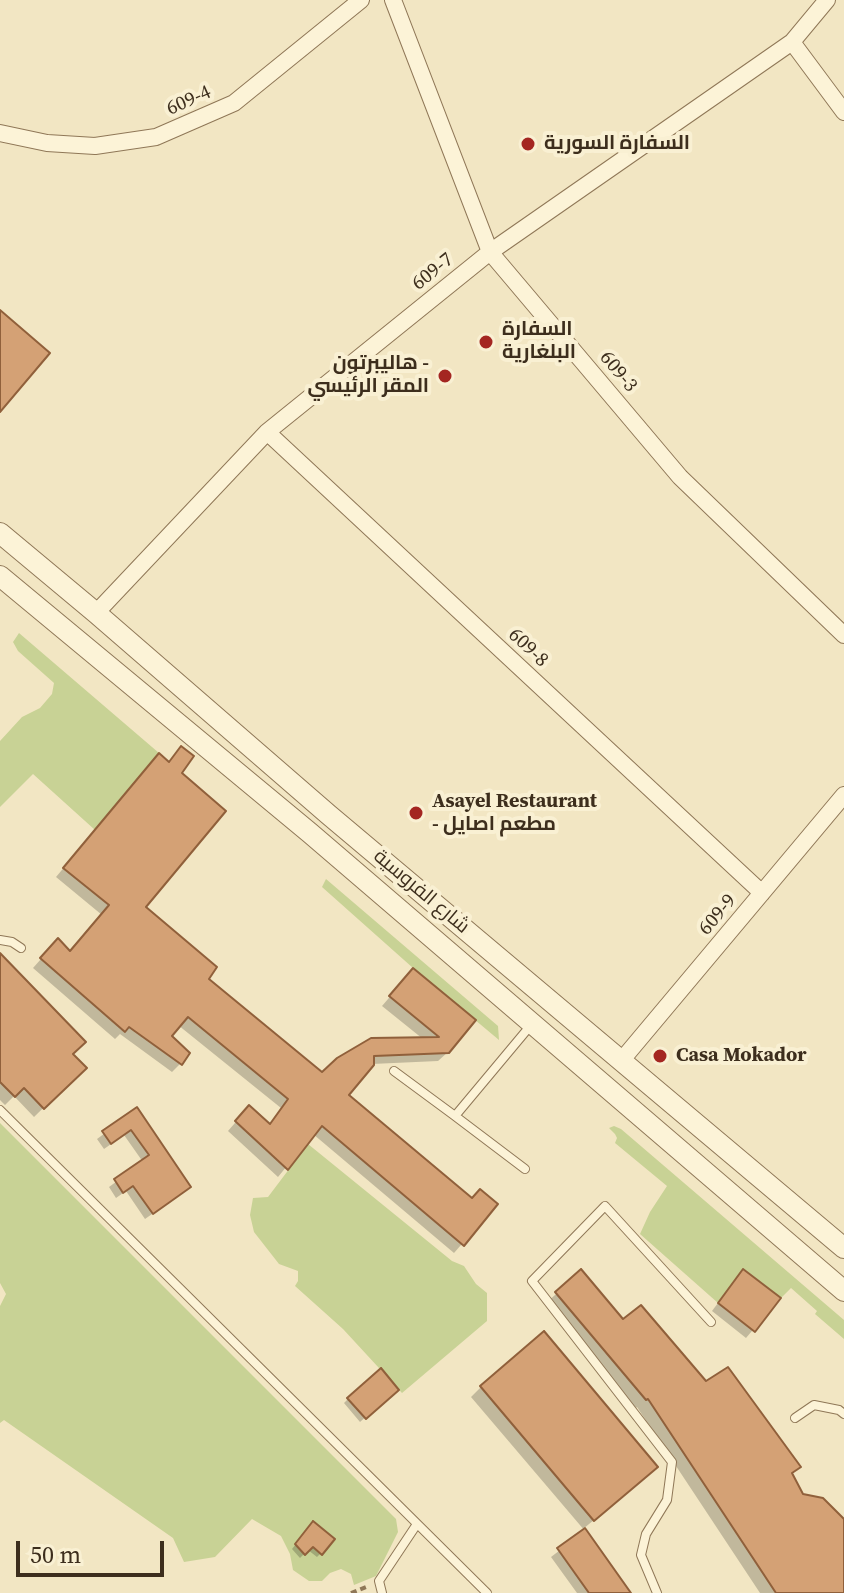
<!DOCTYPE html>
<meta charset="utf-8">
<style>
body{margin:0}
#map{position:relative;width:844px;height:1593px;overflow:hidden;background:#f2e6c3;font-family:"Source Serif 4",serif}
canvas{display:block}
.scale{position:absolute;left:16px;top:1541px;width:148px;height:36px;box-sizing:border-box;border:4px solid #3d2e1d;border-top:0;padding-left:10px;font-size:24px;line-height:28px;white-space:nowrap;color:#3d2e1d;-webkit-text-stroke:6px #f9f0d3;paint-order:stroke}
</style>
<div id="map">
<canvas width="844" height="1593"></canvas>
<div class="scale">50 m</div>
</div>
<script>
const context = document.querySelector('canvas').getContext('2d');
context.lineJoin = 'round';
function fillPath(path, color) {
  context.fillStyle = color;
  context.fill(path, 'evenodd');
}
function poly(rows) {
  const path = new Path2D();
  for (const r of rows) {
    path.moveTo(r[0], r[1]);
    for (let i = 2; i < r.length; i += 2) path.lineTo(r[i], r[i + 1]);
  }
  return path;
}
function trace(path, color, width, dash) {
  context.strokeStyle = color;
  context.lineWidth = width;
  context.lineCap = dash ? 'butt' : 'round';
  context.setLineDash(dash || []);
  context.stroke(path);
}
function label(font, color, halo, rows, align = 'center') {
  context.font = font + ' "Source Serif 4",Cairo,serif';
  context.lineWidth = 8;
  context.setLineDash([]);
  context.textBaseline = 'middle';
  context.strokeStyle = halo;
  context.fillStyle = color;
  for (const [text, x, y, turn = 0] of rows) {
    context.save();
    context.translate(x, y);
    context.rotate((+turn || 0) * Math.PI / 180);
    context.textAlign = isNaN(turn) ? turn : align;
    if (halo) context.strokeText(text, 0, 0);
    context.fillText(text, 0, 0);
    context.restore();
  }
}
fillPath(poly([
 [19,633,159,753,95,830,33,774,0,807,0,741,22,717,40,708,52,694,54,683,18,651,13,642],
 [326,879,498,1026,499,1040,413,968,322,887],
 [0,1123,396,1519,398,1532,376,1576,354,1585,351,1574,341,1569,330,1573,322,1581,309,1581,293,1570,290,1554,281,1536,252,1519,215,1557,184,1562,173,1538,4,1420,0,1423,0,1306,6,1294,0,1283],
 [614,1126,621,1129,844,1320,844,1339,815,1314,817,1311,791,1288,781,1298,744,1269,718,1303,640,1234,650,1212,667,1186,615,1143,617,1138,615,1134,609,1128],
 [308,1144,452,1261,464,1266,476,1284,487,1293,487,1321,402,1393,343,1329,295,1286,298,1281,298,1271,279,1264,254,1232,250,1215,253,1198,268,1197]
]), '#c8d295');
fillPath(poly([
 [181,749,179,773,143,908,206,979,322,1075,338,1060,423,1039,382,1006,413,970,448,1052,438,1061,372,1064,346,1095,471,1200,496,1205,454,1253,313,1134,278,1177,228,1131,241,1116,269,1125,281,1108,178,1025,169,1036,180,1064,172,1072,120,1034,115,1039,33,968,49,950,69,953,102,915,56,877,151,764,168,763],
 [0,965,71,1054,84,1068,34,1117,14,1096,5,1105,0,1100],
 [136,1110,182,1193,145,1219,126,1191,116,1198,109,1187,143,1162,124,1135,104,1149,97,1139],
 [581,1272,623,1322,705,1384,790,1474,802,1496,844,1522,844,1593,760,1593,637,1407,636,1408,546,1303],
 [736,1279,779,1299,746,1338,712,1311],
 [481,1387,646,1477,583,1529,628,1593,577,1593,551,1557,585,1531,471,1397],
 [396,1390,360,1422,344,1403,348,1399],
 [309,1528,321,1553,317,1557,308,1550,300,1558,292,1549]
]), '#0003');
const building = poly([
 [0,310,50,353,0,412,0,310],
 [181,746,194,756,182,773,226,811,146,907,217,967,209,979,322,1072,337,1058,371,1038,439,1037,389,996,413,968,476,1020,449,1053,374,1056,374,1065,349,1095,472,1198,480,1189,498,1204,464,1246,322,1126,288,1170,235,1121,249,1105,270,1124,288,1099,188,1017,172,1036,190,1053,182,1065,129,1027,125,1032,40,958,58,938,70,951,109,905,63,868,159,753,169,762,181,746],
 [0,953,86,1042,73,1054,87,1068,44,1109,24,1088,15,1097,0,1082,0,953],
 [137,1107,191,1187,153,1214,133,1186,123,1193,114,1179,149,1155,131,1130,111,1144,102,1131,137,1107],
 [581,1269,623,1319,641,1305,706,1381,728,1367,801,1467,792,1473,803,1494,823,1498,844,1519,844,1593,776,1593,648,1399,646,1400,555,1292,581,1269],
 [743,1269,781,1298,755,1332,718,1303,743,1269],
 [544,1331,658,1467,594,1521,480,1386,544,1331],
 [381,1368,399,1390,366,1419,347,1398,381,1368],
 [313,1521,335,1539,322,1555,313,1547,305,1555,295,1544,313,1521],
 [585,1528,631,1593,589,1593,557,1548,585,1528]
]);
fillPath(building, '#d4a175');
trace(building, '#90603b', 2);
const service = poly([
 [0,940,12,942,21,948],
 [394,1071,455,1116],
 [0,1110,487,1593],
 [525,1169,455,1116,531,1025],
 [795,1418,814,1405,839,1410,844,1414],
 [382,1593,379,1581,417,1524],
 [657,1593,641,1555,646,1534,667,1500,672,1462,532,1281,605,1206,711,1322]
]);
const minor = poly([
 [393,0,490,252,680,477,844,635],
 [792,42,844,112],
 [0,133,47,143,95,146,156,137,234,103,361,0],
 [267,432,762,893],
 [96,613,267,432,490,252,792,42,827,0],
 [621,1061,844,795]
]);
const tertiary = poly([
 [0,533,96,613,329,815,844,1248],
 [0,576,310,833,844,1291]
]);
trace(service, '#8f7757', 10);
trace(minor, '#8f7757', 18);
trace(tertiary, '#8f7757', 22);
trace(poly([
 [351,1593,366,1587]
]), '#8f7757', 4, [6, 4]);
trace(service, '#fcf3d7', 8);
trace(minor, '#fcf3d7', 16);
trace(tertiary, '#fcf3d7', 20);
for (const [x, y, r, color] of [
 [528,144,8,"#a42621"],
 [486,342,8,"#a42621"],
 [445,376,8,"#a42621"],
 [416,813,8,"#a42621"],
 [660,1056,8,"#a42621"]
]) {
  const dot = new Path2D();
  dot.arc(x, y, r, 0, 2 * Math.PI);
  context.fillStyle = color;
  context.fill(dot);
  trace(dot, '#f9f0d3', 3);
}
label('20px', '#3d2e1d', '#f9f0d3', [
 ["609-4",189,101,-24],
 ["609-7",433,272,-39],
 ["609-3",618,372,50],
 ["609-8",528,648,43],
 ["شارع الفروسية",421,892,40],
 ["609-9",718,915,-50]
]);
label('bold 20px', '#3d2e1d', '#f9f0d3', [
 ["السفارة السورية",544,144],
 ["السفارة",502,330],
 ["البلغارية",502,353],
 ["هاليبرتون -",429,364,"right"],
 ["المقر الرئيسي",429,387,"right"],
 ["Asayel Restaurant",432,802],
 ["- مطعم اصايل",432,825],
 ["Casa Mokador",676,1056]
], 'left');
</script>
